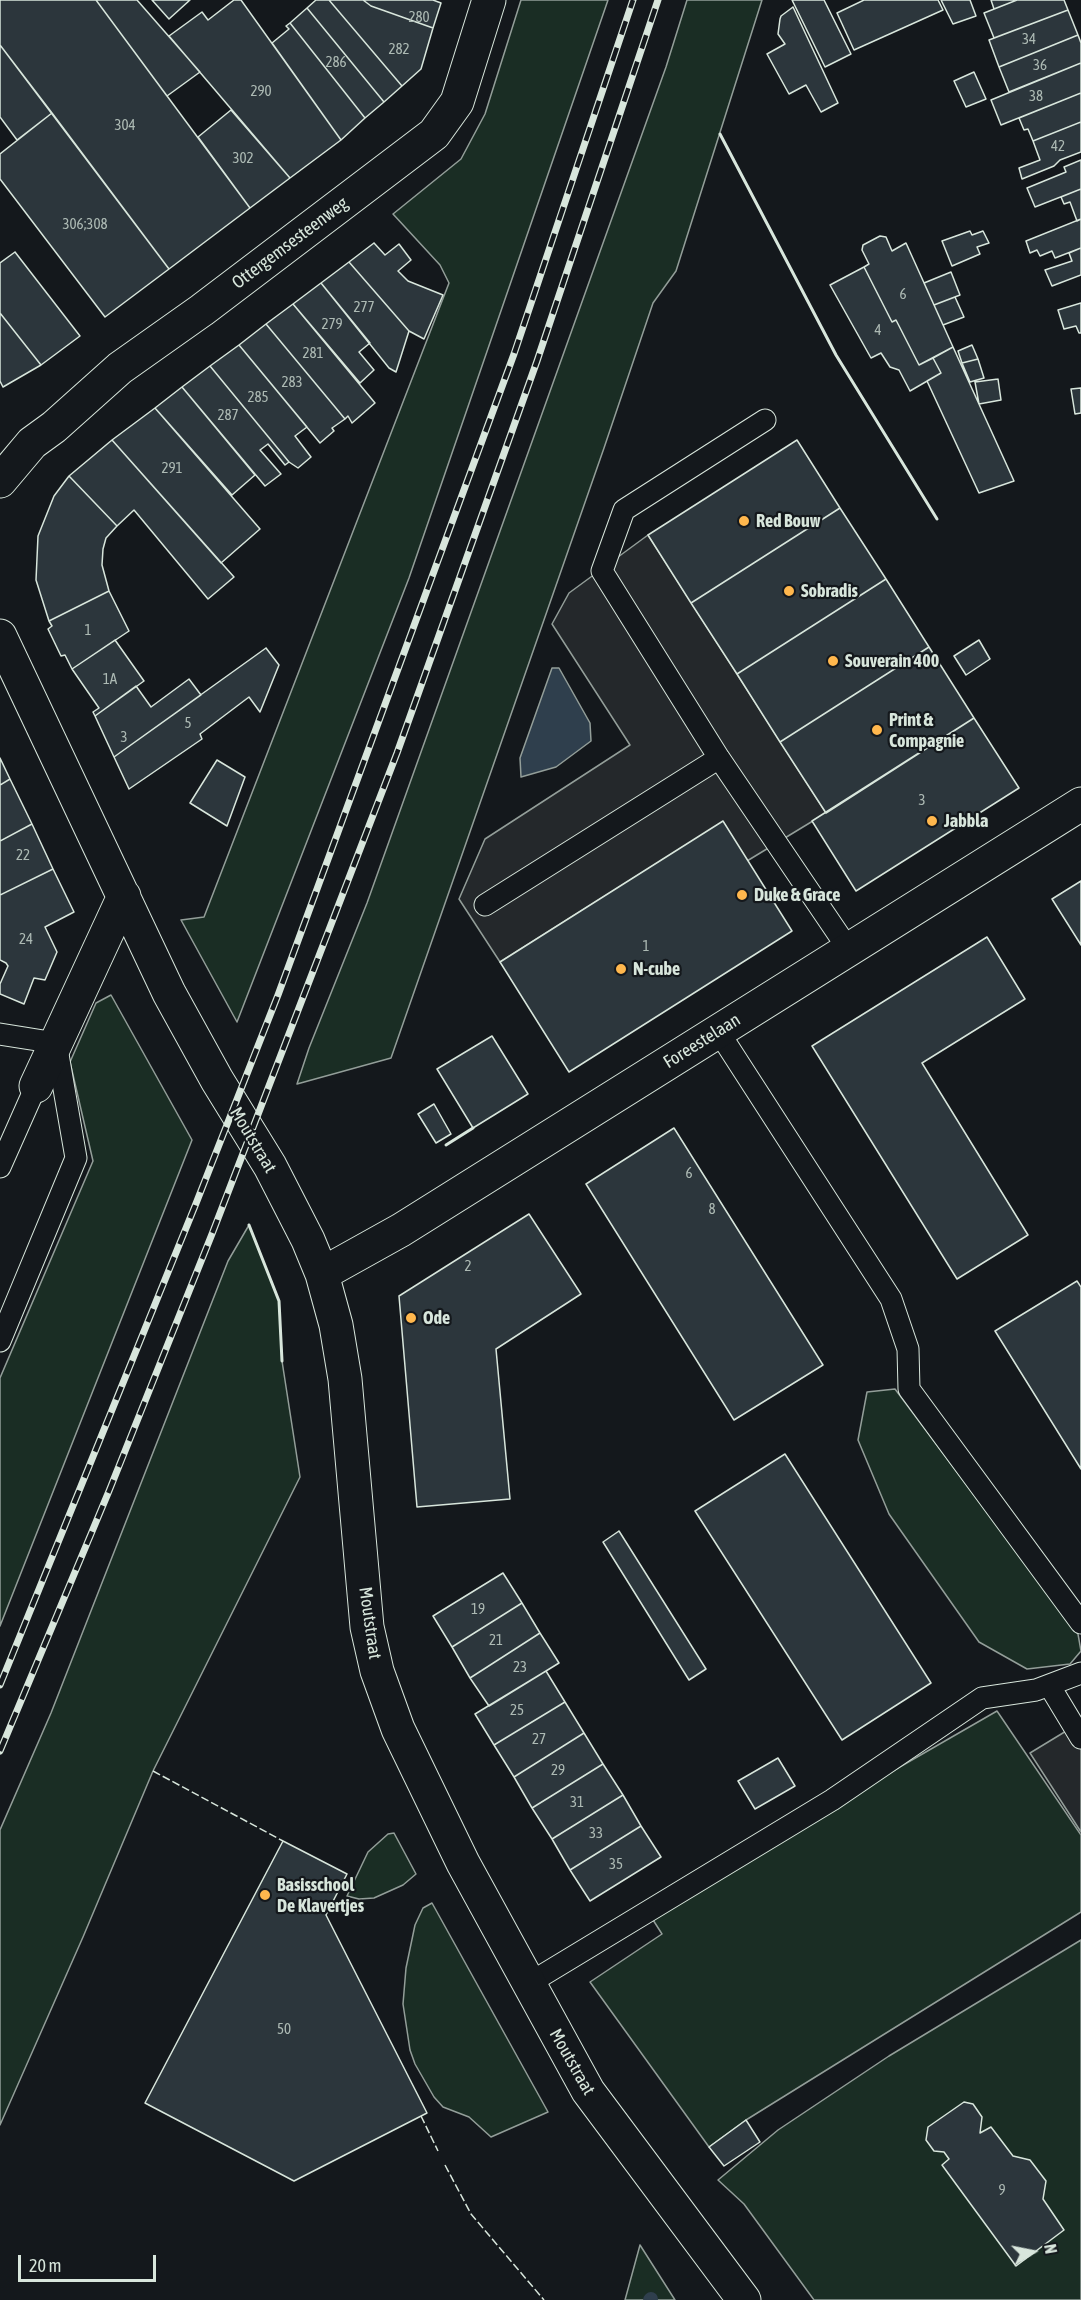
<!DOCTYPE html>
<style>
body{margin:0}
#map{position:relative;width:1081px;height:2300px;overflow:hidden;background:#14181c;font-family:"Asap Condensed",sans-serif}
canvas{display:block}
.north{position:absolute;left:1003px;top:2222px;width:60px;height:60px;-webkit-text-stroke:4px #14181c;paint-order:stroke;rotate:80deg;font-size:16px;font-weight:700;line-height:24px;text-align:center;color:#d8e6dc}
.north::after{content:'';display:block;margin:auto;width:21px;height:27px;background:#d8e6dc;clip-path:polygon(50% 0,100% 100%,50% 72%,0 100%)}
.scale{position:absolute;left:18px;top:2255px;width:138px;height:27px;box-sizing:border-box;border:3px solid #d8e6dc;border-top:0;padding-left:8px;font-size:18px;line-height:21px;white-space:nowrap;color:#d8e6dc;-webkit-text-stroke:4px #14181c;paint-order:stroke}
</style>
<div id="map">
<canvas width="1081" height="2300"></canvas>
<div class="north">N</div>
<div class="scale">20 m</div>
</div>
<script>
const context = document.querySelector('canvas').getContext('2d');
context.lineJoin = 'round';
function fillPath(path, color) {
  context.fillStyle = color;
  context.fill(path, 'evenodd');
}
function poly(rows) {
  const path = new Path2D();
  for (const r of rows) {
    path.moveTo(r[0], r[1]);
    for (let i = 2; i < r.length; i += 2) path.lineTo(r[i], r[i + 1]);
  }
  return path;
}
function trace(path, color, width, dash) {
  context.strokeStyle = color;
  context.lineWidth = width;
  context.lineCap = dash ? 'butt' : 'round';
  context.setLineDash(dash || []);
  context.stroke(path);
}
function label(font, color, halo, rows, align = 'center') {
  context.font = font + ' "Asap Condensed",sans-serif';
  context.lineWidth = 4.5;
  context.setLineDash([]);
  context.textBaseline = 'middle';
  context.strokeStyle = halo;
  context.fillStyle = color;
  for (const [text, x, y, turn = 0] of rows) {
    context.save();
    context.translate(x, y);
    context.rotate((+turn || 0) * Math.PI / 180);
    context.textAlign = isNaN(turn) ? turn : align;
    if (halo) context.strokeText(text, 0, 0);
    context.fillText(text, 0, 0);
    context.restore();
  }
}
const green = poly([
 [521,0,608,0,409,578,237,1022,181,920,204,917,449,283,440,265,393,214,461,159,485,114,521,0],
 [687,0,762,0,676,271,653,303,604,448,391,1058,297,1084,309,1048,367,903,666,67,687,0],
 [111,995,192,1140,0,1626,0,1378,93,1161,70,1062,96,1003,111,995],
 [249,1225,279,1301,282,1361,300,1477,153,1771,83,1937,0,2125,0,1830,51,1713,228,1261,249,1225],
 [895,1389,1078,1634,1081,1651,1070,1664,1027,1669,979,1642,889,1514,858,1440,867,1392,895,1389],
 [997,1711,1081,1835,1081,1912,746,2120,709,2147,590,1982,662,1934,648,1912,997,1711],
 [394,1833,416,1874,403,1885,374,1898,359,1899,347,1896,368,1852,388,1834,394,1833],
 [432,1903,548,2112,491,2137,469,2117,443,2107,434,2097,415,2064,410,2050,403,2004,406,1968,415,1925,423,1908,432,1903],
 [1081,1940,1081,2300,814,2300,744,2204,718,2180,778,2130,889,2056,1081,1940],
 [640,2245,675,2300,625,2300,640,2245]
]);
fillPath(green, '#1a2d24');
trace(green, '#939e99', 1.5);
const parking = poly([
 [648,535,826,813,747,861,723,822,500,962,459,899,485,839,630,745,552,624,569,593,648,535],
 [1081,1722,1081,1832,1030,1753,1081,1722]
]);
fillPath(parking, '#24282b');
trace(parking, '#939e99', 1.5);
const water = poly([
 [552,668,559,668,590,723,591,741,556,767,521,777,520,758,552,668]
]);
fillPath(water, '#2f3f4d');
trace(water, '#939e99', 1.5);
trace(poly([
 [650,2300,651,2299]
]), '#2f3f4d', 14);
const building = poly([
 [0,0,96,0,250,208,169,269,0,45,0,0],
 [96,0,137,0,200,72,167,96,96,0],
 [152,0,190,0,169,19,152,0],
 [234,0,241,0,341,140,290,178,169,36,202,12,208,20,234,0],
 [316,0,329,0,402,86,384,102,307,8,316,0],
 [329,0,363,0,371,6,433,28,421,69,402,86,329,0],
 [363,0,433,0,441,3,433,28,371,6,363,0],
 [792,0,824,0,851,54,825,67,792,0],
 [864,0,938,0,943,10,854,50,837,13,864,0],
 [941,0,970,0,976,16,953,24,941,0],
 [991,0,1017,0,994,9,991,0],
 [1017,0,1064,0,1068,10,994,38,984,13,1017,0],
 [793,7,838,103,821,112,806,85,789,94,767,54,785,44,778,34,780,19,781,16,793,7],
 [307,8,384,102,365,118,290,23,307,8],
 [1068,10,1078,35,999,67,989,40,1068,10],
 [290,23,365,118,341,140,272,43,289,29,286,26,290,23],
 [1078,35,1081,43,1081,63,1009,92,999,67,1078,35],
 [0,45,52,113,17,140,0,117,0,45],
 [1081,63,1081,93,1001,125,991,100,1081,63],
 [974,72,986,99,966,107,954,81,974,72],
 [1081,93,1081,122,1033,141,1028,129,1024,130,1019,118,1081,93],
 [231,110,290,178,250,208,198,137,231,110],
 [52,113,169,269,105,317,0,179,0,154,52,113],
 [1081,122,1081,152,1060,160,1054,166,1022,179,1019,168,1040,160,1033,141,1081,122],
 [1081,160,1081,189,1035,207,1027,188,1066,172,1064,167,1081,160],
 [1081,189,1081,219,1077,221,1070,202,1064,204,1061,197,1081,189],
 [1081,219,1081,248,1055,258,1052,251,1040,256,1037,250,1030,253,1026,241,1081,219],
 [970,231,972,235,983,231,989,243,977,247,980,254,952,266,942,241,970,231],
 [880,236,886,237,892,251,906,243,953,347,919,365,896,320,892,322,864,267,869,264,862,250,863,245,880,236],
 [374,243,385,255,399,244,411,260,398,271,408,281,443,295,424,339,409,331,349,262,374,243],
 [1081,248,1081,275,1052,286,1045,270,1072,261,1069,253,1081,248],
 [15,252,80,336,41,365,0,313,0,263,15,252],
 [349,262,409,331,396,372,389,368,321,283,349,262],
 [864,267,892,322,896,320,919,365,933,358,941,373,910,391,899,370,890,367,881,353,871,358,830,285,864,267],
 [951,272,960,295,934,305,924,283,951,272],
 [321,283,370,343,359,352,374,370,360,383,293,304,321,283],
 [955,297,964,317,943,325,934,305,955,297],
 [1081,303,1081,333,1079,333,1076,326,1064,329,1058,310,1081,303],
 [293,304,375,403,352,423,348,416,345,419,266,324,293,304],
 [0,313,41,365,3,387,0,381,0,313],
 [266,324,345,419,332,428,334,431,320,443,239,345,266,324],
 [239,345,307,427,295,436,311,457,298,468,289,462,210,366,239,345],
 [972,345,978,359,962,363,958,351,972,345],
 [953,347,1014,481,979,493,927,381,941,373,933,358,953,347],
 [978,359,984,378,970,382,962,363,978,359],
 [210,366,289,462,285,465,268,444,260,450,281,474,265,486,182,387,210,366],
 [998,379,1001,400,979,404,975,382,998,379],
 [182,387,255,475,232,495,155,408,182,387],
 [1081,388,1081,413,1075,414,1071,389,1081,388],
 [155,408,260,529,221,563,112,440,155,408],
 [112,440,234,577,208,599,134,510,117,526,69,476,112,440],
 [797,440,840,508,691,603,648,535,797,440],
 [69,476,117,526,106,538,103,549,102,565,109,591,49,621,36,580,38,536,54,496,69,476],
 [840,508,886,579,737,674,691,603,840,508],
 [886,579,929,647,780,742,737,674,886,579],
 [109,591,129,631,72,669,65,655,61,656,48,629,52,626,49,621,109,591],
 [115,640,144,681,95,716,93,712,99,708,72,669,115,640],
 [979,640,990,659,966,675,954,656,979,640],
 [929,647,974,718,826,813,780,742,929,647],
 [266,648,279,665,260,712,249,697,200,734,202,739,129,789,114,757,266,648],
 [189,679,201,695,114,757,95,716,136,686,151,707,189,679],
 [974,718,1019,788,856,891,812,821,974,718],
 [0,758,10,779,0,785,0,758],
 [217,760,245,777,227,826,190,803,217,760],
 [10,779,32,824,0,841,0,785,10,779],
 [723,821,792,931,569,1072,500,962,723,821],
 [32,824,53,869,0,895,0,841,32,824],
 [53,869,74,912,45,927,57,952,45,980,34,978,24,1004,0,994,0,984,8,966,6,963,0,960,0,895,53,869],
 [1081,881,1081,945,1052,899,1081,881],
 [987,937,1025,999,922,1063,1028,1235,957,1279,812,1046,987,937],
 [492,1036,528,1094,473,1128,437,1069,492,1036],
 [434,1104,451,1134,436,1143,418,1114,434,1104],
 [674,1128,823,1365,734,1420,586,1184,674,1128],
 [529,1214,581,1294,496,1349,510,1499,417,1507,399,1296,529,1214],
 [1077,1281,1081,1287,1081,1469,995,1331,1077,1281],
 [785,1454,931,1683,842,1740,695,1511,785,1454],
 [619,1531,706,1669,689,1680,603,1542,619,1531],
 [503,1573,522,1603,452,1647,433,1616,503,1573],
 [522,1603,540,1633,470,1678,452,1647,522,1603],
 [540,1633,559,1663,489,1706,470,1678,540,1633],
 [546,1671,565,1702,494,1745,475,1714,546,1671],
 [565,1702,584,1733,514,1777,494,1745,565,1702],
 [584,1733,603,1764,532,1808,514,1777,584,1733],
 [778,1758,795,1786,755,1809,738,1781,778,1758],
 [603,1764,623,1795,552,1839,532,1808,603,1764],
 [623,1795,641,1826,570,1870,552,1839,623,1795],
 [641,1826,661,1857,590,1901,570,1870,641,1826],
 [283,1841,347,1874,326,1915,427,2113,294,2181,145,2103,283,1841],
 [964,2102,973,2104,982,2117,980,2133,991,2127,1013,2156,1030,2160,1046,2181,1043,2199,1064,2230,1016,2266,942,2165,949,2159,944,2152,934,2151,926,2140,928,2127,964,2102],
 [746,2120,760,2142,724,2166,709,2147,746,2120]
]);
fillPath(building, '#2c363c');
trace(building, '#d8e6dc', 1.5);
const service = poly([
 [765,420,624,510,602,571,719,758,849,950],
 [485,905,719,758],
 [718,1031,891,1299,908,1349,909,1389,1081,1623],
 [0,1034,56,1043,76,1158,0,1341],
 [0,1167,36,1086],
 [1049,1685,1081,1738],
 [528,1984,832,1800,982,1698,1036,1690,1081,1673]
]);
const minor = poly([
 [0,481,32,443,54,427,120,368,202,310,434,134,457,102,489,0],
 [0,636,169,993,217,1080,270,1166,308,1240,322,1274,336,1325,345,1379,367,1627,377,1671,398,1729,463,1863,588,2091,744,2300],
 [36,1086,124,896],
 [322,1274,401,1230,1081,804]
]);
trace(service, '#d8e6dc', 23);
trace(minor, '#d8e6dc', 35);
trace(service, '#14181c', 21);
trace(minor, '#14181c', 33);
const rail = poly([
 [0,1685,195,1206,278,995,514,354,633,0],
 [0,1751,109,1491,212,1234,397,753,537,361,658,0]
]);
trace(rail, '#d8e6dc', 7);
trace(rail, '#14181c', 4.5, [14]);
trace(poly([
 [153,1771,283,1841],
 [421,2116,438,2151],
 [445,2165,471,2214,544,2300]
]), '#d8e6dc', 1.5, [8, 3]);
trace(poly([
 [720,134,836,355,937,519],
 [446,1145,473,1128],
 [249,1225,279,1301,282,1361]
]), '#d8e6dc', 3);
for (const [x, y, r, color] of [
 [744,521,6,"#ffb74d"],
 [789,591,6,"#ffb74d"],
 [833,661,6,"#ffb74d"],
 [877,730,6,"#ffb74d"],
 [932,821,6,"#ffb74d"],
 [742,895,6,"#ffb74d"],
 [621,969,6,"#ffb74d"],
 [411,1318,6,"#ffb74d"],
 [265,1895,6,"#ffb74d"]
]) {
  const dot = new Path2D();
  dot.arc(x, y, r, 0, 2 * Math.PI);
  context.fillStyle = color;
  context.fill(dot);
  trace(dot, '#14181c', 2);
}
label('15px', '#adbab4', null, [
 ["280",419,17],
 ["34",1029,39],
 ["282",399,49],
 ["286",336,62],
 ["36",1040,65],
 ["290",261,91],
 ["38",1036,96],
 ["304",125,125],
 ["42",1058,146],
 ["302",243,158],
 ["306;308",85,224],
 ["6",903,294],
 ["277",364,307],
 ["279",332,324],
 ["4",878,330],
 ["281",313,353],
 ["283",292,382],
 ["285",258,397],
 ["287",228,415],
 ["291",172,468],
 ["1",88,630],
 ["1A",110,679],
 ["5",188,723],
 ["3",124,737],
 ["3",922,800],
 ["22",23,855],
 ["24",26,939],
 ["1",646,946],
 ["6",689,1173],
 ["8",712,1209],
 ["2",468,1266],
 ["19",478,1609],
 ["21",496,1640],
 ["23",520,1667],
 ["25",517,1710],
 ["27",539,1739],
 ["29",558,1770],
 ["31",577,1802],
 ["33",596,1833],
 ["35",616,1864],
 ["50",284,2029],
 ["9",1002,2190]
]);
label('18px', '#d8e6dc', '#14181c', [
 ["Ottergemsesteenweg",290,243,-37],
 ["Foreestelaan",702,1041,-32],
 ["Moutstraat",253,1140,59],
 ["Moutstraat",370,1623,82],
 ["Moutstraat",572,2062,60]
]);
label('bold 18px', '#d8e6dc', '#14181c', [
 ["Red Bouw",756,521],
 ["Sobradis",801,591],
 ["Souverain 400",845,661],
 ["Print &",889,720],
 ["Compagnie",889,741],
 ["Jabbla",944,821],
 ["Duke & Grace",754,895],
 ["N-cube",633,969],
 ["Ode",423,1318],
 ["Basisschool",277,1885],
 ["De Klavertjes",277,1906]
], 'left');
</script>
